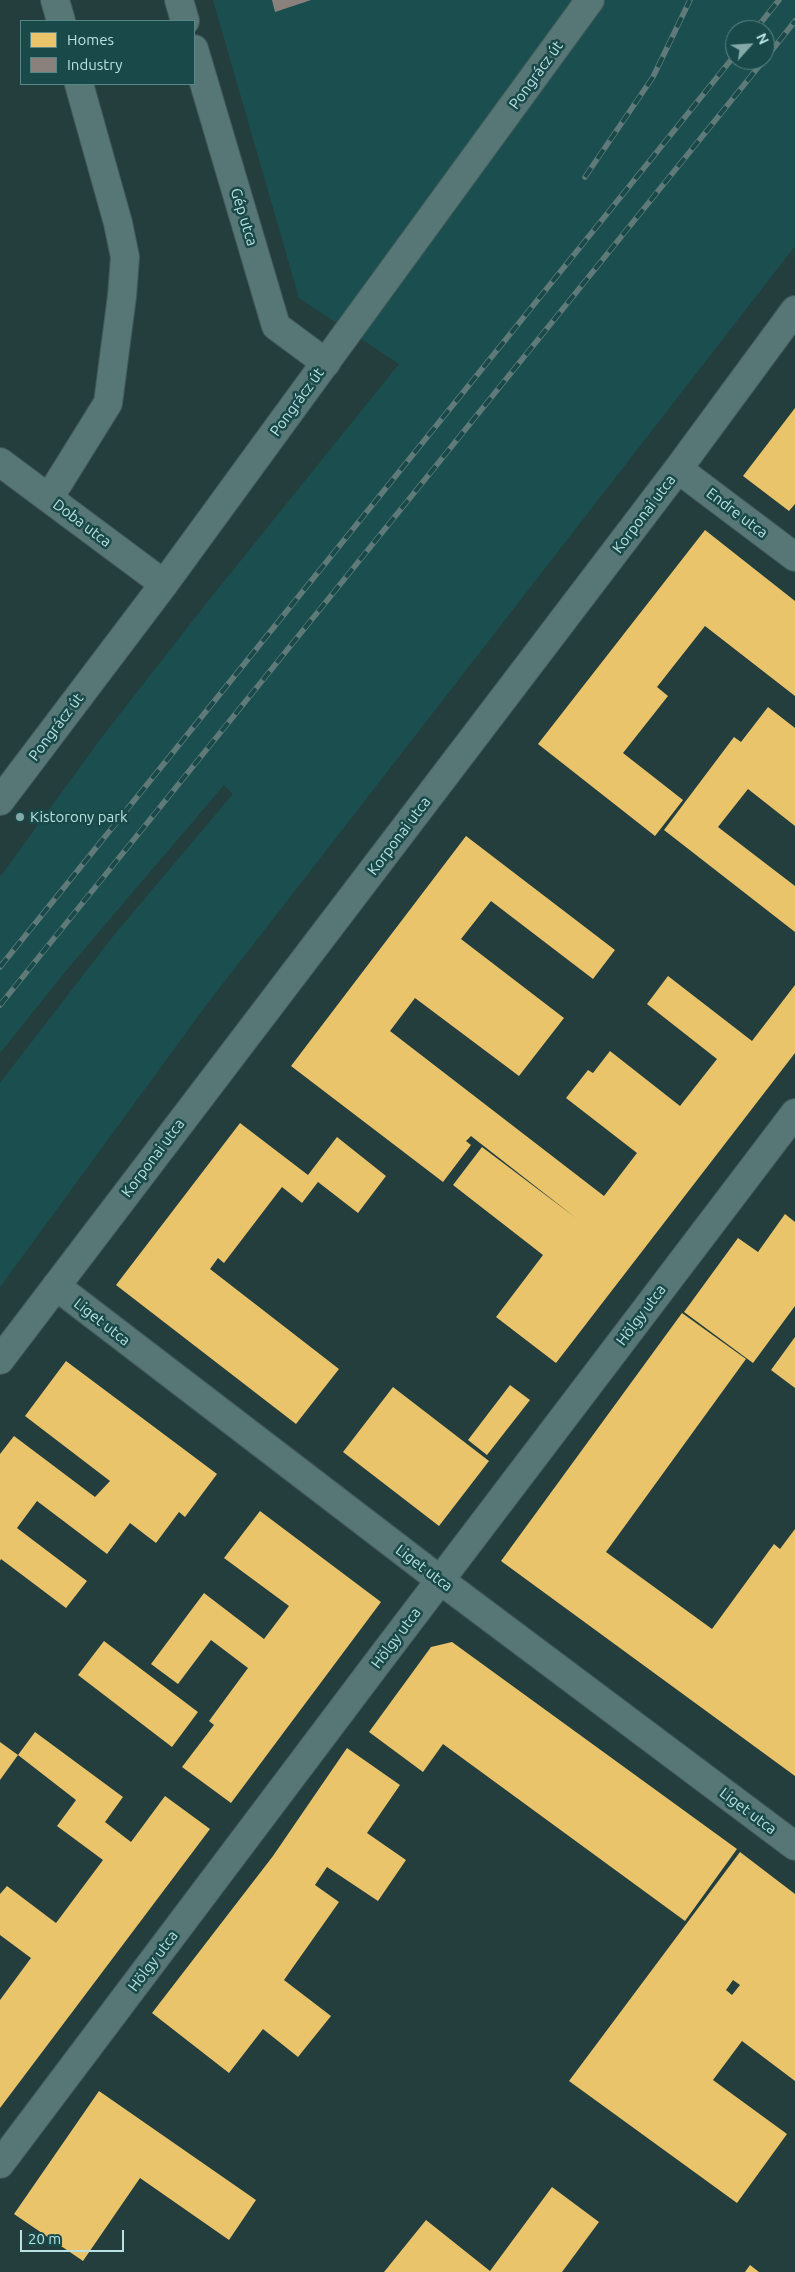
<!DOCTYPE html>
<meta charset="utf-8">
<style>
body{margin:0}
#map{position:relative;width:795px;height:2272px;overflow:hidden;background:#243e3e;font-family:Ubuntu,sans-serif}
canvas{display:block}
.legend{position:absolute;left:20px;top:20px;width:175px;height:65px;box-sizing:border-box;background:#194949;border:1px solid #598686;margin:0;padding:6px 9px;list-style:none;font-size:15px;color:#b9e1e1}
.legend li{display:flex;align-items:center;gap:10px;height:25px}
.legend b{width:25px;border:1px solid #598686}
.north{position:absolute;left:725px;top:20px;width:50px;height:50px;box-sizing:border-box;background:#194949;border:1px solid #598686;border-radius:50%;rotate:64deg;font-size:14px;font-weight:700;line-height:20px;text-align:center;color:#b9e1e1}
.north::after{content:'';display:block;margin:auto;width:18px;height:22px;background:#85a8a8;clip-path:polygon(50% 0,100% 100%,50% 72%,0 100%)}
.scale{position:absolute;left:20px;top:2230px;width:104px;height:22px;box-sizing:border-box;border:2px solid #b9e1e1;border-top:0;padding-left:6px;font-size:15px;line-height:18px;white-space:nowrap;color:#b9e1e1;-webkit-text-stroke:4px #194949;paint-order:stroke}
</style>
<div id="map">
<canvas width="795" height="2272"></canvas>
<ul class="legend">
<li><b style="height:14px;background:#e9c46a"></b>Homes</li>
<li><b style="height:14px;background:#8a817c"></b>Industry</li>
</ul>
<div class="north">N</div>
<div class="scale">20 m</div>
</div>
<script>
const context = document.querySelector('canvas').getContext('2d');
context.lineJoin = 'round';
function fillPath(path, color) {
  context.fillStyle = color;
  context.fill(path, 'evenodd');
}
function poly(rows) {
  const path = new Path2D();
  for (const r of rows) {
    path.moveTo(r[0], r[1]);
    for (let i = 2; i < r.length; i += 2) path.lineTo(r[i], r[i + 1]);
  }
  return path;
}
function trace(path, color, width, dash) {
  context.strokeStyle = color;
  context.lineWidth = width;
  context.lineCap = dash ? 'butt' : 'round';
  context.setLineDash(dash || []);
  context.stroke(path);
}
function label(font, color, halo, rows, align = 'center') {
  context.font = font + ' Ubuntu,sans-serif';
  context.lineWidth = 5;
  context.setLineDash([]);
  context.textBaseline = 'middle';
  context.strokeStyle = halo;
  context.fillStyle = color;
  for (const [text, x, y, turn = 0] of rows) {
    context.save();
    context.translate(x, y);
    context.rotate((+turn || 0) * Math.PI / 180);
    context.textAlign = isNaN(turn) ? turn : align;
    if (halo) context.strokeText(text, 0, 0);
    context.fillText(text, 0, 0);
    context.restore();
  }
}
fillPath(poly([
 [213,0,795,0,795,246,207,1004,0,1287,0,1083,114,935,233,794,224,785,69,967,0,1053,0,877,102,737,205,605,399,364,299,298],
 [735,30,765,30,765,60,735,60]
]), '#1b4f4f');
fillPath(poly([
 [795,408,795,504,789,511,743,476],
 [705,530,795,601,795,696,705,626,657,687,668,696,623,753,683,800,655,836,538,744],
 [768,707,795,728,795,826,748,789,718,827,795,886,795,932,664,830,734,737,741,742],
 [466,836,615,950,593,979,491,901,461,939,564,1018,519,1076,415,998,390,1031,604,1196,637,1153,566,1098,588,1070,593,1073,610,1051,680,1106,717,1059,647,1004,668,976,752,1041,795,985,795,1053,556,1363,496,1317,543,1255,453,1185,482,1147,576,1218,471,1136,466,1141,471,1145,443,1182,291,1066],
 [240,1123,308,1175,337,1137,386,1176,358,1213,318,1182,302,1203,282,1187,224,1263,218,1258,210,1269,339,1369,296,1424,116,1285],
 [785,1214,795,1222,795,1306,753,1363,684,1312,738,1238,758,1252],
 [682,1313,746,1359,606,1552,712,1629,774,1544,780,1549,795,1529,795,1776,501,1561],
 [795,1337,795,1388,771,1370],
 [66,1361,217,1474,185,1517,179,1512,156,1543,130,1523,107,1554,37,1501,17,1528,87,1581,66,1608,1,1559,0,1561,0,1454,14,1436,95,1497,110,1481,25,1416],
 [510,1385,530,1400,487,1455,468,1440],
 [393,1387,489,1461,439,1526,343,1452],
 [260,1511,381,1602,231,1803,182,1767,214,1725,209,1721,248,1668,211,1640,178,1684,151,1664,204,1593,264,1639,289,1606,224,1558],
 [104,1641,198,1712,172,1747,78,1675],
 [452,1642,737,1849,685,1921,443,1744,423,1772,369,1732,431,1647],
 [35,1732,123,1797,105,1822,131,1842,165,1796,210,1829,0,2108,0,2000,31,1958,0,1935,0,1894,7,1886,56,1923,103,1860,57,1826,76,1800,18,1755],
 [0,1742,18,1755,0,1780],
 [347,1748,400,1785,367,1833,406,1860,378,1901,327,1867,315,1885,339,1902,284,1980,331,2016,298,2057,263,2029,229,2073,152,2013,273,1856],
 [740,1852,795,1894,795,2081,742,2041,713,2080,787,2134,737,2203,569,2081],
 [733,1980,740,1985,732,1995,726,1990],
 [99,2091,256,2200,229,2240,140,2178,83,2261,14,2214],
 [552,2187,599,2222,562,2272,384,2272,426,2220,490,2271],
 [750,2265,759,2272,745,2272]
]), '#e9c46a');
fillPath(poly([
 [272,0,311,0,275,12]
]), '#8a817c');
const minor = poly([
 [55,0,61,21],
 [179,0,185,21],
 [194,49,276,326,326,363],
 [0,462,164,584],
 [678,469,795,557],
 [49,498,108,403,122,296,125,257,118,223,79,84],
 [56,1286,440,1580,795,1846],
 [0,1360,678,469,795,310],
 [0,2164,381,1658,795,1113]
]);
const tertiary = poly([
 [0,801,164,584,590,0]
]);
trace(minor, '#435a5a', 30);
trace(tertiary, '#435a5a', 30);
trace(minor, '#577676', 28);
trace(tertiary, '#577676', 28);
const rail = poly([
 [755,30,779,0],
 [765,59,795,21],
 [585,177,653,77,690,0],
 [0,967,735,55],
 [0,1005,764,60]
]);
trace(rail, '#607a7a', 5.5);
trace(rail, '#194949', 4, [11]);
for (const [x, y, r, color] of [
 [20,817,5,"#85a8a8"]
]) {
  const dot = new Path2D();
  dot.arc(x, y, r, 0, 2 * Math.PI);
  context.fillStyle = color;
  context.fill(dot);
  trace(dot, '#194949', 2);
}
label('15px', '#b9e1e1', '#194949', [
 ["Pongrácz út",536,75,-54],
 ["Gép utca",244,217,73],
 ["Pongrácz út",297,402,-54],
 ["Endre utca",737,513,37],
 ["Korponai utca",644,514,-53],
 ["Doba utca",82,523,37],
 ["Pongrácz út",56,727,-53],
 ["Korponai utca",399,836,-53],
 ["Korponai utca",153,1158,-53],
 ["Hölgy utca",641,1315,-53],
 ["Liget utca",102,1322,38],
 ["Liget utca",424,1568,37],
 ["Hölgy utca",396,1638,-53],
 ["Liget utca",748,1811,37],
 ["Hölgy utca",153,1961,-53]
]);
label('15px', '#b9e1e1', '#194949', [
 ["Kistorony park",30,817]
], 'left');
</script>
